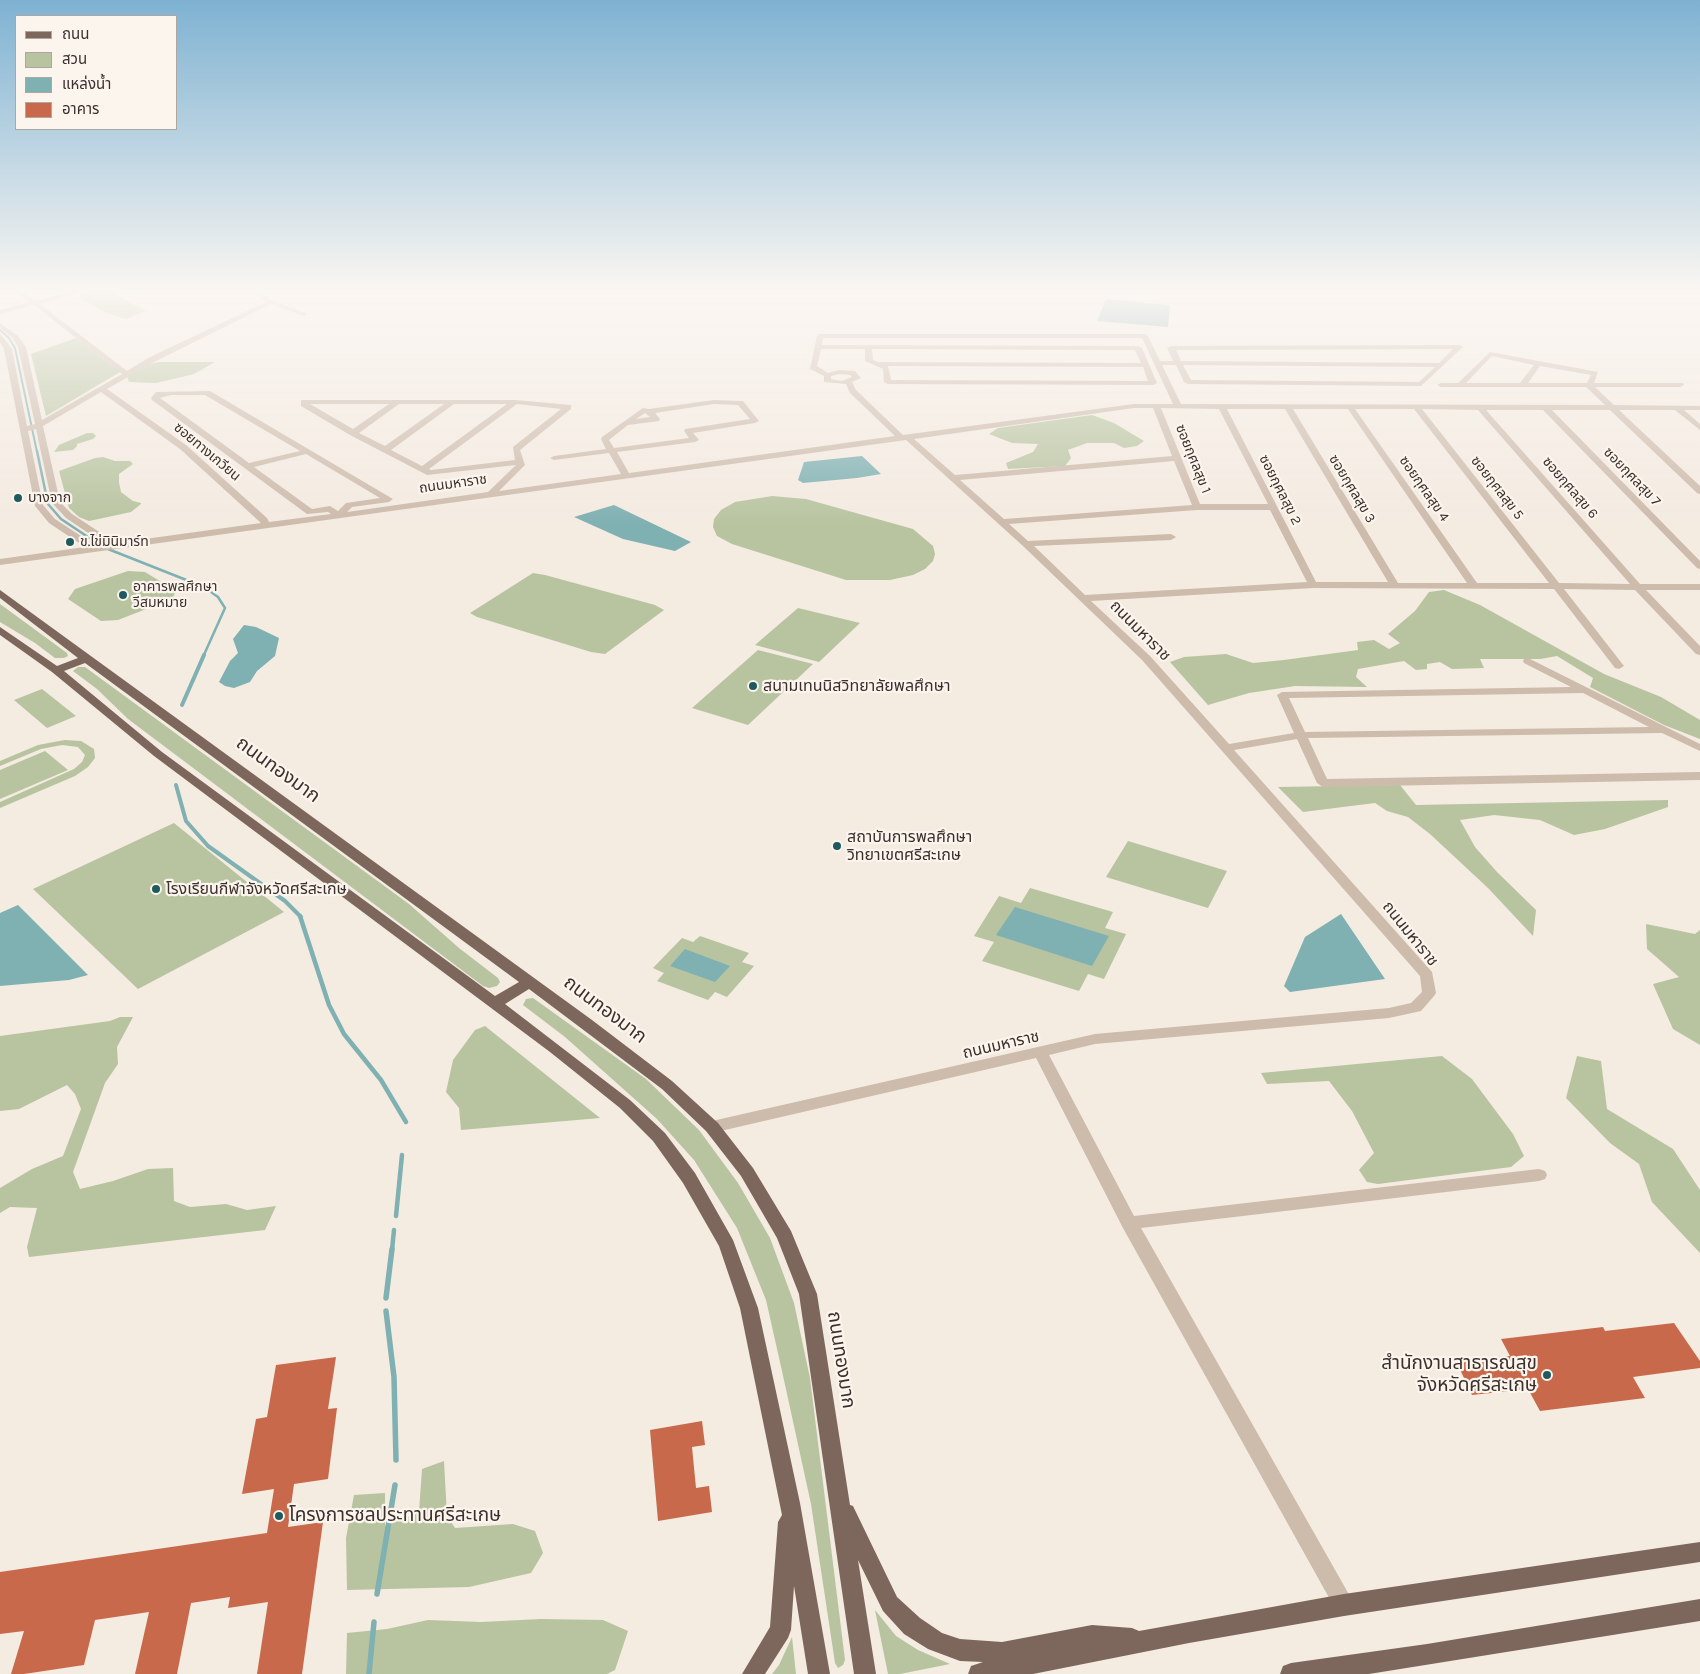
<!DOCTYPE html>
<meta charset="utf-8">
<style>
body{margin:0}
#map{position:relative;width:1700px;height:1674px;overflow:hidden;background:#f4ebe1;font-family:Karla,"Noto Sans Thai",sans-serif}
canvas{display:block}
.legend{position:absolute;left:15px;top:15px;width:162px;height:115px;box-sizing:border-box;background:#fbf5ee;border:1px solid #aea6a0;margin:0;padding:6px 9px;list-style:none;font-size:15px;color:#3b302b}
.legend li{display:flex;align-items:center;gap:10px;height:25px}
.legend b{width:25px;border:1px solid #aea6a0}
</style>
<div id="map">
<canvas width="1700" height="1674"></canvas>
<ul class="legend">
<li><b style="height:6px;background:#7d675c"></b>ถนน</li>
<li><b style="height:14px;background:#b8c4a0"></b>สวน</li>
<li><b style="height:14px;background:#7fb0b2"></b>แหล่งน้ำ</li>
<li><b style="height:14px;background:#c8694b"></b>อาคาร</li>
</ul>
</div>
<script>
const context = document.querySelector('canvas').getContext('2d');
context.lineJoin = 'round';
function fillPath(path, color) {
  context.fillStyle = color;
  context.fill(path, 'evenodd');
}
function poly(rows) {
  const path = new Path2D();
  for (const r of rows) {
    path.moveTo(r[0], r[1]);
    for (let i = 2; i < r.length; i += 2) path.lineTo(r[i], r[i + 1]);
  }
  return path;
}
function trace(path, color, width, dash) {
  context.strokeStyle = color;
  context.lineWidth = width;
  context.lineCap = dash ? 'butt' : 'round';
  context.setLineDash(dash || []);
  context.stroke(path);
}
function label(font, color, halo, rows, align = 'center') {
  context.font = font + ' Karla,"Noto Sans Thai",sans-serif';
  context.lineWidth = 4.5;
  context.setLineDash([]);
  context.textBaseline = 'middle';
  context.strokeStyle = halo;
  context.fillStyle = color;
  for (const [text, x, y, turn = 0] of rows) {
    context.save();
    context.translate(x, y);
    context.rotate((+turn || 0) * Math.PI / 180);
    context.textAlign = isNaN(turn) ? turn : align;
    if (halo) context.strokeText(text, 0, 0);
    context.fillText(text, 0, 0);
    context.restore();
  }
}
fillPath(poly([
 [90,291,110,291,146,311,126,319,107,313,79,298,81,294],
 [76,338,120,372,46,416,31,354],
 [159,362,215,362,194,374,169,380,156,383,129,382,127,377,149,364],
 [1092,415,1114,423,1144,441,1137,446,1124,448,1114,443,1087,443,1068,450,1071,458,1065,466,1008,469,1006,463,1033,452,1038,444,1012,443,989,434,998,428],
 [87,433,93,433,96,436,93,439,77,444,77,446,73,450,54,452,59,445],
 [103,457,115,461,130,461,133,464,119,474,119,482,121,492,133,501,141,503,141,504,131,512,89,521,79,517,69,508,59,471,95,458],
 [772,496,806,499,913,529,933,546,935,554,933,561,925,569,913,575,890,580,846,580,732,544,717,536,713,527,714,519,721,510,735,502],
 [128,571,145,572,176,591,172,599,118,620,101,621,68,599,75,589],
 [533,573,545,575,655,605,664,610,605,654,591,652,477,617,470,613],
 [1444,590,1480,605,1604,674,1661,697,1700,720,1700,739,1664,725,1590,687,1593,678,1557,656,1540,659,1480,659,1484,668,1452,669,1440,662,1427,664,1427,669,1416,670,1404,661,1358,669,1356,677,1367,687,1295,686,1249,693,1208,705,1170,662,1184,657,1226,654,1253,663,1284,660,1358,650,1357,642,1374,640,1389,649,1400,643,1388,634,1415,611,1429,592],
 [0,604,67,653,68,656,64,658,55,658,35,643,0,622],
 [798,608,860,623,819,662,755,645],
 [758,650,813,664,748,725,692,708],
 [78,667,85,667,409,904,459,948,498,978,500,982,497,986,489,988,483,986,128,719,97,689,73,671],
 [42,689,76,716,47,728,14,700],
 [65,740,81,741,94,749,95,758,88,767,75,776,0,808,0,802,74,769,82,762,85,755,78,747,62,745,41,749,0,766,0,761,38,745],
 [45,751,68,770,0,799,0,770],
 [1400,785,1416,805,1668,800,1668,807,1605,829,1574,835,1540,820,1494,815,1460,820,1475,847,1497,872,1536,910,1533,936,1488,888,1430,834,1408,817,1387,811,1375,803,1303,812,1278,787],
 [174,823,284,912,138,989,33,889],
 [1128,841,1227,871,1208,908,1106,877],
 [1030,888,1113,912,1105,928,1126,934,1104,979,1088,974,1079,991,982,961,994,942,974,936,999,896,1021,903],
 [1646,924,1695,934,1700,930,1700,1045,1673,1029,1653,984,1679,977,1647,949],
 [700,936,749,953,742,962,754,966,727,997,715,992,708,1000,657,981,664,973,653,968,682,938,693,942],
 [533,998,646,1079,699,1130,738,1183,770,1238,794,1303,810,1378,845,1660,843,1665,838,1668,835,1663,811,1504,782,1371,766,1300,737,1228,694,1160,657,1119,565,1037,523,1005,526,999],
 [120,1017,133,1017,117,1047,118,1064,105,1083,73,1172,80,1189,113,1181,148,1169,173,1168,174,1201,190,1207,226,1204,247,1210,276,1206,265,1230,29,1257,27,1247,37,1208,10,1207,0,1213,0,1188,32,1169,63,1156,81,1109,75,1094,67,1085,19,1109,0,1111,0,1036,110,1021],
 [485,1026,600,1118,461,1130,459,1108,446,1092,453,1060,475,1030],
 [1442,1056,1472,1079,1513,1134,1524,1156,1511,1167,1378,1184,1367,1182,1359,1170,1374,1153,1352,1111,1329,1081,1267,1084,1261,1073],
 [1577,1056,1601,1061,1607,1109,1673,1149,1700,1190,1700,1253,1652,1202,1639,1164,1610,1143,1566,1098],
 [444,1461,447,1516,455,1528,513,1524,535,1531,543,1553,531,1573,469,1587,347,1590,346,1538,354,1495,385,1493,385,1526,419,1512,422,1469],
 [875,1610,896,1636,918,1650,950,1664,900,1674,888,1674],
 [541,1619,603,1620,628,1631,615,1670,607,1674,346,1674,347,1633,387,1629,428,1620,481,1622],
 [792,1637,796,1674,772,1674,779,1665]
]), '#b8c4a0');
fillPath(poly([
 [1106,299,1170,305,1168,327,1097,321],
 [862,456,881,474,857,478,803,483,798,480,804,462],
 [614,505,691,542,675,551,623,539,574,517],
 [244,625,256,627,279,638,275,656,257,671,250,682,234,688,225,686,219,682,230,661,238,653,233,639],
 [18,905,88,975,69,980,0,986,0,913],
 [1015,907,1109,936,1092,966,996,935],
 [1341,914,1385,979,1290,992,1284,986,1305,937],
 [685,949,730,966,715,982,670,966]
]), '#7fb0b2');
trace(poly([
 [0,330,9,338,15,348,37,452]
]), '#7fb0b2', 2);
trace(poly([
 [37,451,48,504,61,519,97,543],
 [108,549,204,587,218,597,225,608,203,657]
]), '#7fb0b2', 2.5);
trace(poly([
 [182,705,204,655],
 [176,785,186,821,208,846,285,901,301,917]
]), '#7fb0b2', 4);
trace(poly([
 [300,916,329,1005,344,1034,381,1080,406,1122],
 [396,1216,402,1155],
 [392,1250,394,1230]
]), '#7fb0b2', 4.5);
trace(poly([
 [386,1298,392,1249],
 [386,1311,394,1377,396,1460],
 [377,1594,395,1485],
 [369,1674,374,1622]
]), '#7fb0b2', 5.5);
fillPath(poly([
 [1674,1323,1700,1361,1700,1368,1633,1377,1645,1398,1540,1411,1528,1389,1472,1395,1456,1361,1510,1356,1501,1339,1603,1327,1605,1331],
 [336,1357,328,1409,337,1408,328,1479,294,1484,288,1527,323,1522,302,1674,257,1674,268,1602,228,1608,230,1597,191,1603,177,1674,135,1674,149,1612,95,1620,84,1665,24,1674,11,1674,24,1631,0,1634,0,1572,267,1533,274,1489,242,1494,256,1419,267,1417,276,1365],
 [702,1421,705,1445,692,1447,696,1488,709,1486,712,1512,658,1521,650,1430]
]), '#c8694b');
fillPath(poly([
 [13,291,21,291,36,301,73,291,85,291,40,304,127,371,148,358,266,302,251,291,259,291,273,301,306,313,306,315,304,316,271,304,154,362,107,389,186,445,267,518,269,522,331,514,328,512,307,514,152,400,151,398,156,392,210,391,393,499,389,502,352,507,347,512,488,492,516,465,427,475,350,435,301,406,301,400,515,400,571,405,571,409,520,450,525,465,499,491,621,474,609,453,554,460,550,458,554,456,606,449,601,439,602,437,643,408,649,409,714,400,740,401,743,401,759,421,755,423,693,433,699,440,695,442,617,452,629,473,895,436,850,393,846,384,824,382,824,376,810,369,817,336,820,334,1145,334,1148,336,1160,361,1173,361,1167,348,1171,346,1459,345,1463,347,1421,386,1188,384,1184,382,1176,365,1162,365,1181,404,1605,405,1586,387,1441,387,1437,385,1441,383,1458,383,1490,352,1598,372,1594,383,1683,383,1684,385,1680,387,1595,387,1614,405,1700,406,1700,410,1684,410,1700,424,1700,430,1675,410,1619,410,1700,486,1700,494,1697,493,1610,410,1552,410,1700,561,1700,569,1697,568,1543,410,1486,410,1640,584,1700,584,1700,590,1646,590,1700,646,1700,655,1696,654,1635,590,1564,589,1624,666,1619,669,1615,668,1554,589,1313,588,1091,601,1150,656,1229,744,1294,733,1277,695,1282,692,1571,687,1524,663,1523,661,1524,659,1528,658,1700,744,1700,751,1662,733,1308,738,1327,779,1700,772,1700,780,1323,787,1317,783,1297,739,1234,750,1432,972,1436,993,1434,996,1421,1011,1389,1018,1095,1044,1049,1055,1134,1216,1539,1169,1545,1171,1547,1175,1545,1179,1539,1181,1141,1228,1351,1598,1355,1605,1351,1612,1344,1616,1337,1612,1123,1228,1036,1058,712,1133,706,1131,704,1127,706,1123,712,1121,1095,1034,1389,1008,1411,1003,1422,992,1420,976,1142,660,1023,546,906,440,0,565,0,559,85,547,49,523,35,506,4,349,0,342,0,335,2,336,12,349,27,426,35,424,18,347,13,338,0,328,0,323,18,336,26,347,42,420,122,374,34,305,0,314,0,310,30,302,13,291],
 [823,338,1142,338,1173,404,1134,404,903,435,856,390,852,382,861,378,855,371,839,370,828,373,817,366,821,349,865,349,865,361,883,369,884,382,888,384,1153,385,1157,383,1142,348,1138,346,822,345,823,338],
 [872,349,1135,350,1141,363,878,362,873,360,872,349],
 [1453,349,1439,363,1181,361,1176,350,1453,349],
 [1492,356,1534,365,1520,383,1466,383,1492,356],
 [1183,365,1435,367,1419,382,1191,380,1183,365],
 [888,366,1143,367,1148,381,891,380,888,366],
 [1540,366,1591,375,1587,383,1528,383,1540,366],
 [839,374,850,375,852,377,842,381,831,379,831,376,839,374],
 [101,392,180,449,261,523,116,543,72,514,60,502,43,426,101,392],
 [205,395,300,451,249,463,160,398,171,395,205,395],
 [310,404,389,404,353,429,310,404],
 [399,404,444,404,385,446,359,433,399,404],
 [454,404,507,404,422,466,391,450,454,404],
 [517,404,561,409,513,447,515,460,431,470,429,469,517,404],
 [714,404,738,405,750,419,685,429,684,431,689,438,614,448,609,440,628,425,659,421,660,419,655,413,714,404],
 [1134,408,1153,408,1172,456,955,475,914,439,1134,408],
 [1161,408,1219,409,1268,504,1200,504,1161,408],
 [1227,409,1285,409,1388,582,1316,582,1227,409],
 [1293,409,1348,409,1467,583,1398,583,1293,409],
 [1355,409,1414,409,1549,583,1477,583,1355,409],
 [1422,409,1478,410,1630,584,1559,583,1422,409],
 [645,413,650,417,636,419,645,413],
 [36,429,52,503,66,518,106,545,96,546,55,519,43,505,28,431,36,429],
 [306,454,380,498,346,503,338,511,330,506,312,509,254,467,306,454],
 [1174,461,1192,505,1004,519,960,480,1174,461],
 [1197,510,1270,510,1307,582,1085,595,1034,546,1171,540,1176,537,1171,534,1028,541,1009,524,1197,510],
 [1583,693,1649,727,1305,732,1289,698,1583,693]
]), '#cdbbac');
fillPath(poly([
 [0,590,592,1020,672,1081,718,1123,753,1168,791,1231,817,1294,850,1505,853,1506,897,1597,920,1618,942,1633,960,1639,1002,1642,1092,1625,1132,1628,1139,1631,1344,1594,1700,1542,1700,1562,1344,1616,1189,1643,1033,1674,968,1674,971,1666,983,1662,960,1661,928,1649,904,1634,883,1611,858,1560,876,1674,854,1674,799,1294,777,1238,741,1176,706,1131,662,1089,529,989,505,1004,630,1100,665,1133,695,1173,733,1240,758,1308,800,1503,830,1674,808,1674,794,1586,791,1630,788,1638,765,1674,742,1674,770,1627,778,1522,782,1515,740,1308,719,1246,683,1183,653,1141,620,1108,550,1052,154,756,52,672,0,635,0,627,57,666,78,658,0,598,0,590],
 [85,663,519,982,495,996,162,752,64,671,85,663],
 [1700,1599,1700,1621,1369,1674,1280,1674,1283,1666,1291,1663,1427,1644,1700,1599]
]), '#7d675c');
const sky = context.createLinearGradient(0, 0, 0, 526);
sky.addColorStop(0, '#7eb2d2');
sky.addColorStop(0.55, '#faf6f2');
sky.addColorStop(1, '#faf6f200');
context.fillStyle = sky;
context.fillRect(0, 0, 1700, 526);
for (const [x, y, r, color] of [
 [18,498,5,"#1f5a5e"],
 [70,542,5,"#1f5a5e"],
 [123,595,5,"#1f5a5e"],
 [753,686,5,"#1f5a5e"],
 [837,846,5,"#1f5a5e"],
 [156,889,5,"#1f5a5e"],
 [1547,1375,5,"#1f5a5e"],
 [279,1516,5,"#1f5a5e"]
]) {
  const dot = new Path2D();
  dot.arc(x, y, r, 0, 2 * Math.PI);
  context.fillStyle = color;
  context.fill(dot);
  trace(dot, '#fbf5ee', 2);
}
label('14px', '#3b302b', '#fbf5ee', [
 ["ซอยทางเกวียน",207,452,40],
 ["ซอยกุศลสุข 1",1193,459,68],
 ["ซอยกุศลสุข 7",1632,477,46],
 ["ถนนมหาราช",453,484,-8],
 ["ซอยกุศลสุข 5",1497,488,52],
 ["ซอยกุศลสุข 6",1570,488,49],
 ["ซอยกุศลสุข 3",1352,489,59],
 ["ซอยกุศลสุข 4",1424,489,55],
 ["ซอยกุศลสุข 2",1280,490,63]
]);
label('14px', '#3b302b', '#fbf5ee', [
 ["บางจาก",28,498],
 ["ข.ไข่มินิมาร์ท",80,542],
 ["อาคารพลศึกษา",133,587],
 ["วีสมหมาย",133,603]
], 'left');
label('16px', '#3b302b', '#fbf5ee', [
 ["ถนนมหาราช",1140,631,45],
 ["ถนนมหาราช",1410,934,51],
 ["ถนนมหาราช",1001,1045,-13]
]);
label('16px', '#3b302b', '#fbf5ee', [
 ["สนามเทนนิสวิทยาลัยพลศึกษา",763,686],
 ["สถาบันการพลศึกษา",847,837],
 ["วิทยาเขตศรีสะเกษ",847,855],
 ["โรงเรียนกีฬาจังหวัดศรีสะเกษ",166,889]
], 'left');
label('19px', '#3b302b', '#fbf5ee', [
 ["ถนนทองมาก",278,770,36],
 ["ถนนทองมาก",605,1010,37],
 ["ถนนทองมาก",841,1360,81]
]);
label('19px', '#3b302b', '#fbf5ee', [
 ["สำนักงานสาธารณสุข",1537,1364],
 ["จังหวัดศรีสะเกษ",1537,1386],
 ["โครงการชลประทานศรีสะเกษ",289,1516,"left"]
], 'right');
</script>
